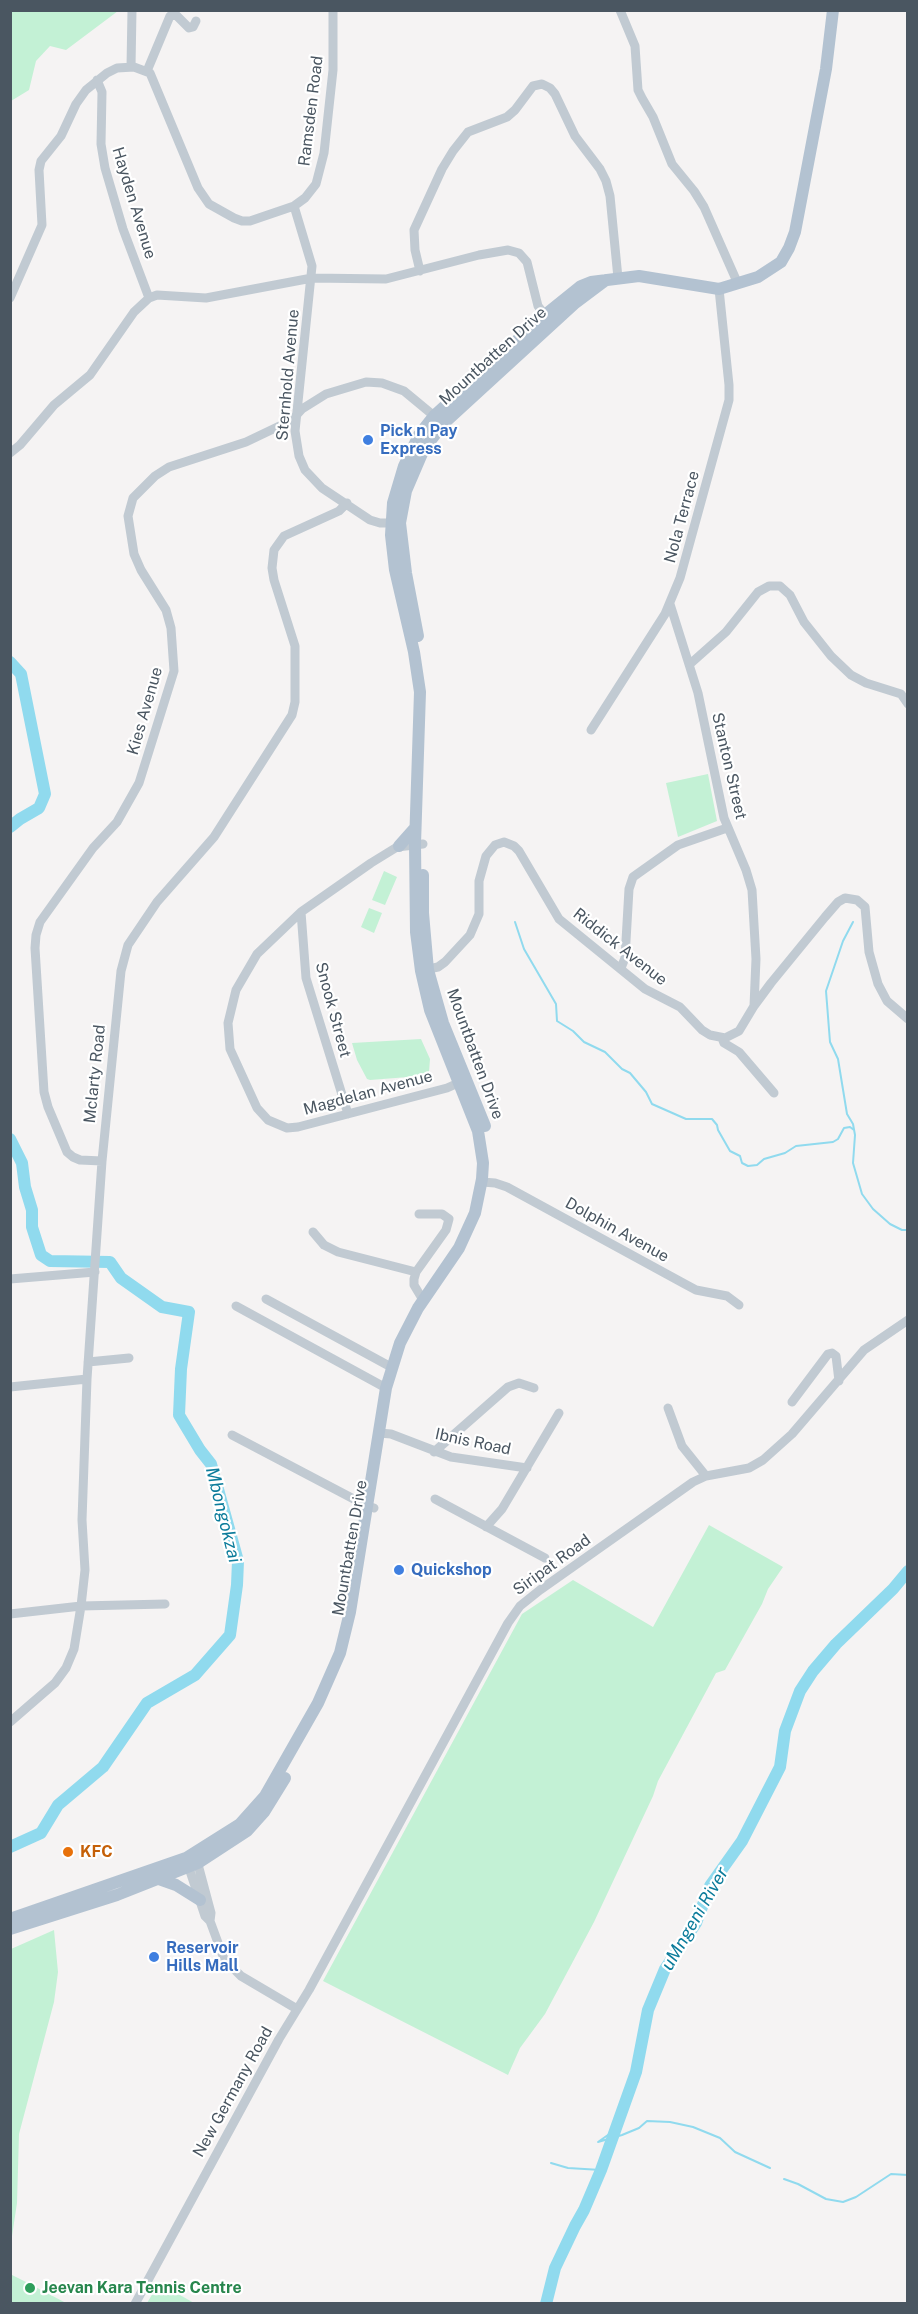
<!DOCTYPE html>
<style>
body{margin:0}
#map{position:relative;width:918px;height:2314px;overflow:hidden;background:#f5f3f3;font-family:"Public Sans",sans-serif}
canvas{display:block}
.frame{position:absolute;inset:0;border:12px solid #4a5661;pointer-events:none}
</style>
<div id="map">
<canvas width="918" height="2314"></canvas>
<div class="frame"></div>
</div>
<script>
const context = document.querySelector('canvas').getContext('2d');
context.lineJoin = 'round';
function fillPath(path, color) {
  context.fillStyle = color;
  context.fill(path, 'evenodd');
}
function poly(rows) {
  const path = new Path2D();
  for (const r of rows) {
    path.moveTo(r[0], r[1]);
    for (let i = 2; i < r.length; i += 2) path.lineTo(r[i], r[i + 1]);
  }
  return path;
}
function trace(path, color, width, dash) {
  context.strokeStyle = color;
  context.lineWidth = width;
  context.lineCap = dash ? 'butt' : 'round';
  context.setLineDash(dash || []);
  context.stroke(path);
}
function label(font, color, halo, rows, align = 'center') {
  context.font = font + ' "Public Sans",sans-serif';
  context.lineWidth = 4.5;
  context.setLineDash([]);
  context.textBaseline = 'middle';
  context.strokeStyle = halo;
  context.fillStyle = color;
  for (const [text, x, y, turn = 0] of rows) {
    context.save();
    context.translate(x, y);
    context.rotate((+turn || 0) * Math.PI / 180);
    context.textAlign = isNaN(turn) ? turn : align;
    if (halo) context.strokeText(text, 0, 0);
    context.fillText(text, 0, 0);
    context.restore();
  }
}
fillPath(poly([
 [11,10,118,10,118,11,66,50,50,46,36,61,29,90,11,101],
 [708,774,717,821,678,837,666,783],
 [384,871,397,877,385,905,372,900],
 [369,908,382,913,374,933,361,927],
 [421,1039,430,1059,429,1072,408,1077,370,1080,367,1079,357,1060,352,1043],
 [709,1525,783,1567,768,1589,762,1604,725,1670,716,1673,658,1781,653,1796,594,1922,545,2014,520,2048,508,2075,323,1981,522,1614,573,1580,653,1627],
 [54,1930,58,1972,54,2002,19,2134,17,2203,12,2236,11,2270,11,1949],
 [10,2274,26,2282,66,2303,11,2303],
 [159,2283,194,2303,147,2303]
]), '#c3f1d5');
trace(poly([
 [515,922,524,949,556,1004,557,1021,573,1031,584,1042,605,1052,622,1069,630,1073,646,1092,652,1104,686,1119,712,1119,717,1125,718,1130,730,1151,740,1156,742,1163,748,1166,757,1165,764,1159,785,1153,796,1146,833,1142,838,1139,844,1128,850,1127,854,1130],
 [853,922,843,941,826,991,830,1042,838,1059,847,1114,853,1124,855,1135,853,1163,862,1194,873,1209,890,1224,902,1230,908,1230],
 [615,2130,598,2142,622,2135,639,2128,647,2121,670,2122,693,2127,720,2138,735,2152,770,2168],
 [551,2163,568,2168,601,2170],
 [784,2179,798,2184,826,2199,843,2202,856,2197,891,2174,908,2175]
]), '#90daee', 2);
trace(poly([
 [10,662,21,674,45,794,39,808,20,819,10,827],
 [10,1139,22,1163,25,1187,32,1210,32,1227,41,1255,50,1261,110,1262,121,1278,162,1307,189,1312,181,1369,179,1415,200,1450,211,1464,238,1561,237,1585,230,1635,195,1675,147,1703,103,1767,58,1805,41,1833,10,1847],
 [546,2304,555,2268,575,2226,584,2210,601,2170,636,2072,648,2010,665,1969,696,1923,710,1886,742,1841,780,1767,785,1731,800,1691,813,1671,836,1644,893,1589,908,1571]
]), '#90daee', 12);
trace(poly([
 [620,10,635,46,638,90,642,98,653,117,672,164,694,191,704,207,738,284],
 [131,67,132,10],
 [147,71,170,16,176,15,189,28,193,27,196,21],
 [97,80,102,92,101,144,105,168,123,229,149,298],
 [294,206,312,266,295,431,299,456,305,470,322,488,370,520,380,523,396,523],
 [420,271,415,250,414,230,442,169,453,151,468,132,507,117,515,110,533,86,542,84,550,88,555,94,575,136,600,169,606,181,610,196,618,278],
 [10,298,42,225,39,170,41,161,61,136,76,104,86,90,107,73,117,68,134,67,150,73,198,188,209,204,234,218,242,221,250,221,294,206,305,198,316,184,324,153,333,70,333,10],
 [10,453,20,445,54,405,90,375,134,312,149,298,157,295,206,298,312,278,386,279,479,255,508,250,519,253,527,262,538,306,549,320],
 [670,604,698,693,724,818,746,870,752,890,756,959,754,1006],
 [690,664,726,632,758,592,769,586,780,586,790,595,804,622,831,656,851,675,866,683,901,694,908,704],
 [591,730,665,614,680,578,729,400,729,385,719,289],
 [423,844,397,847,371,863,301,912,257,954,236,990,228,1023,230,1049,257,1108,268,1120,287,1128,298,1127,447,1088,465,1080],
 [301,912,306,978,348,1114],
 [621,968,625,958,629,889,633,877,678,845,727,828],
 [424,970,438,967,445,962,470,935,479,914,479,881,486,856,495,845,504,842,514,846,519,851,559,919,645,989,680,1007,702,1030,710,1035,725,1038,739,1031,754,1006,771,983,825,917,838,902,845,898,857,900,865,907,869,952,878,984,887,1001,908,1019],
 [722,1038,724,1043,739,1052,774,1093],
 [102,1161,80,1160,73,1157,67,1152,48,1107,44,1092,35,948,36,935,40,922,93,848,117,822,139,783,174,671,171,628,166,610,141,570,134,554,128,516,133,498,155,476,169,467,246,442,292,420,302,409,326,394,366,382,382,383,404,391,439,420],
 [482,1182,495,1183,507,1187,683,1283,696,1290,727,1296,739,1305],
 [419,1214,442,1214,449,1219,446,1230,416,1272,414,1279,414,1285,423,1300],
 [313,1232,324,1245,338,1252,416,1272],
 [10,1279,95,1272],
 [266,1299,391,1367],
 [236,1306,386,1388],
 [88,1362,129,1358],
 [10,1387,87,1379],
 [792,1402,828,1354,832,1353,836,1356,839,1381],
 [668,1408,682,1446,706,1476],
 [379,1433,391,1434,451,1457,527,1468],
 [232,1435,367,1506,374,1508],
 [434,1452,508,1387,519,1383,534,1388],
 [435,1499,545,1558],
 [486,1527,502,1509,559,1413],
 [10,1614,81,1606,165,1604],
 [10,1722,55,1683,66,1668,74,1649,81,1606,85,1570,82,1520,87,1379,102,1161,121,971,128,945,157,902,214,837,292,715,295,702,295,646,274,580,272,568,274,550,284,536,339,511,347,503],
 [196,1857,211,1913,210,1921,224,1959,241,1976,297,2009],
 [187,1862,205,1916,210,1921],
 [135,2304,279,2039,309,1990,508,1623,520,1606,540,1590,693,1482,706,1476,749,1468,763,1460,792,1434,864,1350,908,1320]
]), '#c1cad2', 9);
trace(poly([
 [418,636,406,573,400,523,406,491,424,449,443,424,574,304,606,280],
 [399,846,415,828],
 [423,875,423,913,428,970,443,1023,485,1126],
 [159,1879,176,1885,200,1900],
 [10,1919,186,1858,240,1824,265,1796,318,1703,340,1653,350,1612,386,1388,400,1343,418,1308,459,1248,475,1213,482,1179,483,1163,478,1131,430,1010,421,971,416,932,415,844,420,692,414,652,395,570,391,535,393,503,404,466,419,435,434,416,545,315,581,286,591,282,639,276,719,289,758,277,781,262,789,248,795,232,826,69,833,10],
 [10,1929,117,1895,198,1863,247,1831,264,1812,285,1778]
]), '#b3c2d1', 12);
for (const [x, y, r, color] of [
 [368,440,6,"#3f7fe0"],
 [399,1570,6,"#3f7fe0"],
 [68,1852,6,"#e8710a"],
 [154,1957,6,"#3f7fe0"],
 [30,2288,6,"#2e9e5b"]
]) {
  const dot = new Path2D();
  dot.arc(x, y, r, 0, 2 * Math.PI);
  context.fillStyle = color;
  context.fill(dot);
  trace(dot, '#fff', 2);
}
label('16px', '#4a5661', '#fff', [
 ["Ramsden Road",311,111,-83],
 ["Hayden Avenue",134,203,73],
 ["Mountbatten Drive",493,356,-42],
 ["Sternhold Avenue",288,375,-85],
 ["Nola Terrace",682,517,-75],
 ["Kies Avenue",145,711,-74],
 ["Stanton Street",729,766,77],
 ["Riddick Avenue",620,947,38],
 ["Snook Street",333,1010,75],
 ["Mountbatten Drive",475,1054,70],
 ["Mclarty Road",95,1074,-84],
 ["Magdelan Avenue",368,1093,-15],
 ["Dolphin Avenue",617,1230,29],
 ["Ibnis Road",473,1442,12],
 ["Mountbatten Drive",350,1548,-80],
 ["Siripat Road",552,1565,-36],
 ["New Germany Road",233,2092,-61]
]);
label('bold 16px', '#366cbe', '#fff', [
 ["Pick n Pay",380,431],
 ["Express",380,449],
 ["Quickshop",411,1570],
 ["Reservoir",166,1948],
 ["Hills Mall",166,1966]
], 'left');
label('bold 16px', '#c56008', '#fff', [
 ["KFC",80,1852]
], 'left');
label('bold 16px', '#27864d', '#fff', [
 ["Jeevan Kara Tennis Centre",42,2288]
], 'left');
label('italic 18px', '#0c7c9b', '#fff', [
 ["Mbongokzai",223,1515,76],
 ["uMngeni River",695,1919,-60]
]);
</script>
